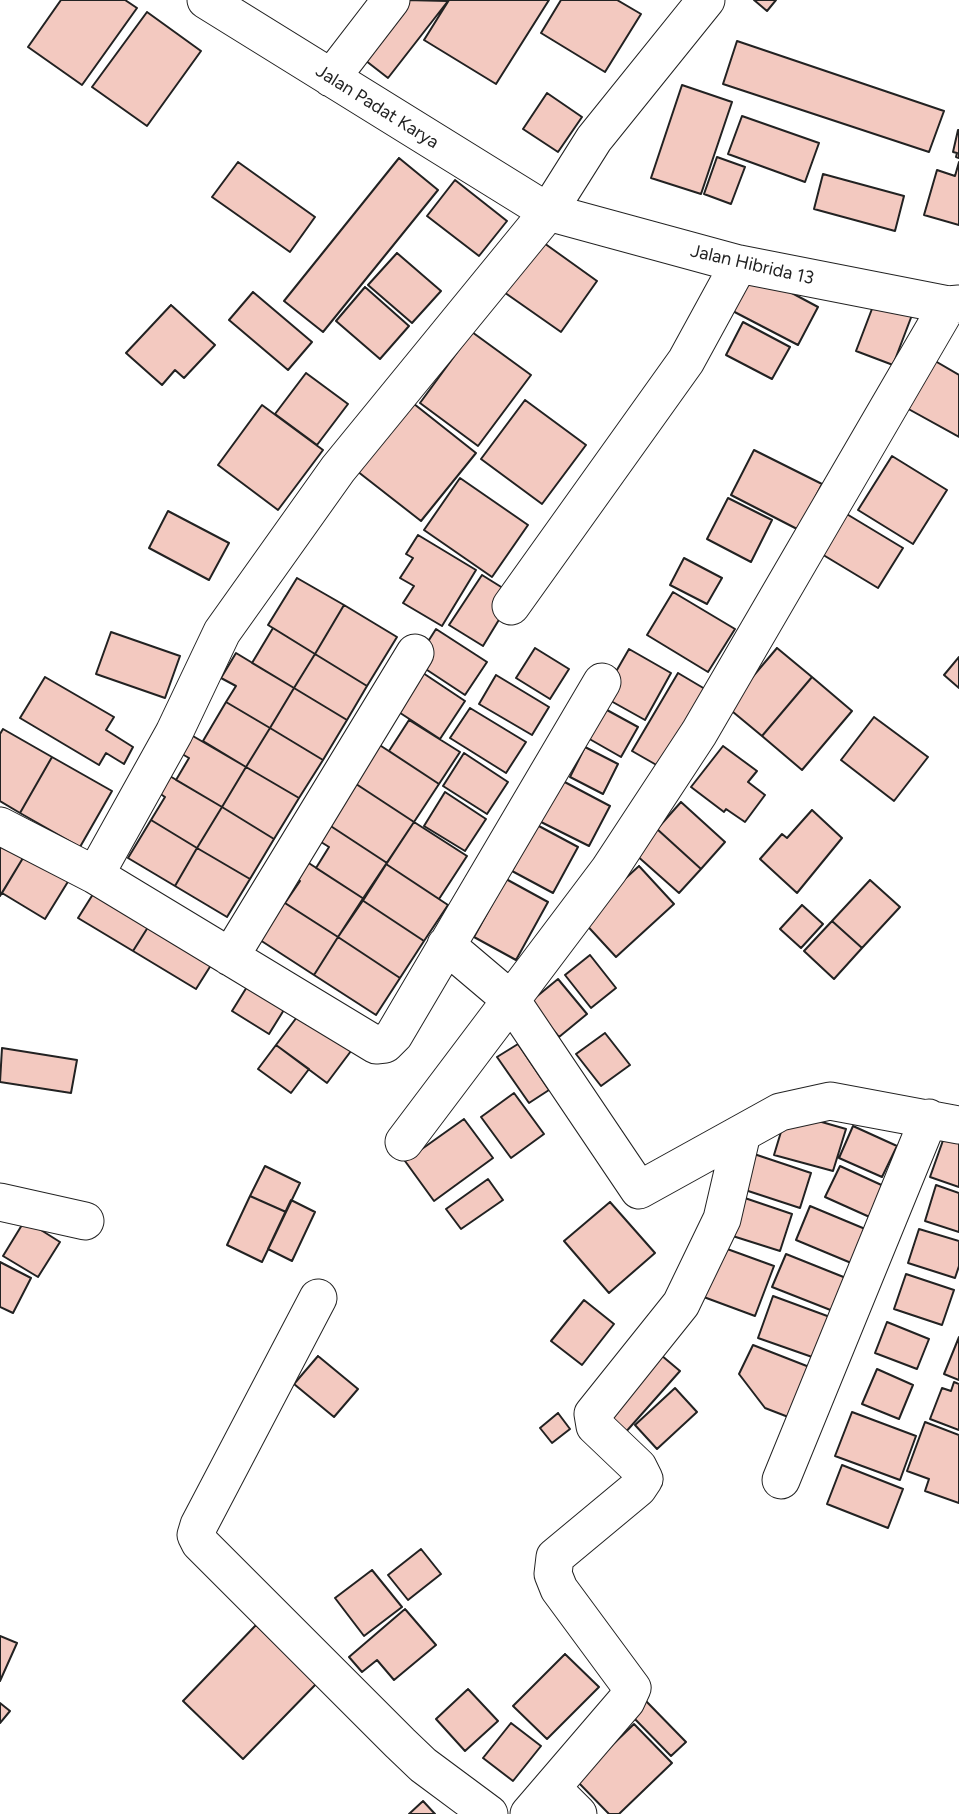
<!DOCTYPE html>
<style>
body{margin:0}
canvas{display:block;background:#fff}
</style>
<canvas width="959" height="1814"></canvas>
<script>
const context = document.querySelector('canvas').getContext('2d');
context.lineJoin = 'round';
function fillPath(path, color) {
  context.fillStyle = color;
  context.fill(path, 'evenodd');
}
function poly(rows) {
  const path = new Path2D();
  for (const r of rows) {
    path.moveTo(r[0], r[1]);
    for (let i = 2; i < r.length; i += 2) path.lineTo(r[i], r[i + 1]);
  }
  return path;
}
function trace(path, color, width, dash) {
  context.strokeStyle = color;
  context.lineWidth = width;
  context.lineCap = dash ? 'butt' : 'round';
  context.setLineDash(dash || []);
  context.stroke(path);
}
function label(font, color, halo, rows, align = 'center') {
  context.font = font + ' Figtree,sans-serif';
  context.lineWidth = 5;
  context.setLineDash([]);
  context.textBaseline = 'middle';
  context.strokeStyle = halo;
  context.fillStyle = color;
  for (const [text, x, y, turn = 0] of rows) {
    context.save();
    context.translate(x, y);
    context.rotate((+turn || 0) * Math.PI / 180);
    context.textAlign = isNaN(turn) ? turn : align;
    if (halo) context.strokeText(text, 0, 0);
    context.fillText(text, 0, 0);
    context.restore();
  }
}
const building = poly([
 [61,0,125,0,137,8,82,85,28,47,61,0],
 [405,0,448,1,388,78,361,57,405,0],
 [449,0,549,0,496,84,424,40,449,0],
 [561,0,617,0,641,14,605,72,541,33,561,0],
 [754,0,776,0,767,11,754,0],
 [147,12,201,51,147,126,92,87,147,12],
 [737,41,944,111,929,152,723,84,737,41],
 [682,85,732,102,701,194,651,178,682,85],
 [547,93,582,117,558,152,523,129,547,93],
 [742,116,819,143,805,182,728,154,742,116],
 [958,130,959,130,959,158,956,157,957,153,953,152,958,130],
 [717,157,745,167,731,204,704,194,717,157],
 [399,158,438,190,323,332,284,301,399,158],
 [238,162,315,217,290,252,212,197,238,162],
 [959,162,959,225,924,215,937,170,955,176,959,162],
 [823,174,904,196,895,231,814,209,823,174],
 [455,180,507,221,479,256,427,216,455,180],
 [537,238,597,281,561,332,501,290,537,238],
 [397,253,441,291,412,323,368,285,397,253],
 [745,268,818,307,798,345,725,307,745,268],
 [365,287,409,326,380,359,336,321,365,287],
 [253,292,312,342,288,370,229,320,253,292],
 [875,301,912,315,893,365,856,351,875,301],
 [171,305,215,345,184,378,175,370,162,385,126,353,171,305],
 [743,322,790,347,772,379,726,355,743,322],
 [472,332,531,375,478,446,420,403,472,332],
 [930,358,959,375,959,437,903,406,930,358],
 [306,373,348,404,317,445,275,414,306,373],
 [404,396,476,453,421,521,348,464,404,396],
 [525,400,586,445,542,504,481,459,525,400],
 [262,405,323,450,278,510,218,465,262,405],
 [754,450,822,484,799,530,731,495,754,450],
 [892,456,947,490,913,544,858,510,892,456],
 [460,478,528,525,492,577,424,530,460,478],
 [728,498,772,520,751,562,707,539,728,498],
 [168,511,229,543,209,580,149,548,168,511],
 [845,513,903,548,878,588,820,553,845,513],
 [418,535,476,570,442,626,403,603,414,586,400,578,413,558,406,554,418,535],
 [684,558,722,578,707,604,670,585,684,558],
 [482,575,514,595,483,646,449,625,482,575],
 [297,578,344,605,315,654,268,625,297,578],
 [673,592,735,629,708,672,647,635,673,592],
 [344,605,397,637,367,686,315,654,344,605],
 [273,628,315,654,294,688,252,663,273,628],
 [436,629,487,662,465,695,415,662,436,629],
 [111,632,180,656,165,698,96,674,111,632],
 [535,648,569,669,550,699,516,678,535,648],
 [777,648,812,677,762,736,727,707,777,648],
 [629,649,671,673,645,720,602,696,629,649],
 [236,653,294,688,270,728,226,702,236,686,221,678,236,653],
 [315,654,367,686,347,720,294,688,315,654],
 [959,657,959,688,944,675,959,657],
 [414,667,465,701,440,739,388,705,414,667],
 [678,673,705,689,660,767,632,751,678,673],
 [496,675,549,707,532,735,479,704,496,675],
 [45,677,114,717,106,730,133,747,124,764,106,753,99,765,20,718,45,677],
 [812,677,852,711,802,770,762,736,812,677],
 [294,688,347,720,323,760,270,728,294,688],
 [226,702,270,728,246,767,203,741,226,702],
 [596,704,638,727,621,757,579,733,596,704],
 [470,708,526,742,506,773,450,738,470,708],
 [874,717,928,757,894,801,841,760,874,717],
 [409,720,460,752,439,784,389,751,409,720],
 [270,728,323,760,299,798,246,767,270,728],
 [3,729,52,757,20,813,0,801,0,734,3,729],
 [186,732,246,767,222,807,176,780,189,758,175,750,186,732],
 [375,742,439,784,414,822,350,780,375,742],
 [723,746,757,771,748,782,765,795,745,822,726,809,724,812,691,787,723,746],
 [585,747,618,764,603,794,570,777,585,747],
 [464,753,508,782,487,814,443,786,464,753],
 [52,757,112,791,80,847,20,813,52,757],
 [246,767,299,798,274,839,222,807,246,767],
 [163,772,222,807,197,848,151,820,165,797,153,789,163,772],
 [559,779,610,806,589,846,537,820,559,779],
 [350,780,414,822,387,863,323,821,350,780],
 [445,792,486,819,465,851,424,826,445,792],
 [681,802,725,842,701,869,657,829,681,802],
 [222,807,274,839,250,879,197,848,222,807],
 [812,810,842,838,797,893,760,859,782,834,787,838,812,810],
 [151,820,197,848,175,886,128,858,151,820],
 [323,821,387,863,364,899,316,868,329,847,313,837,323,821],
 [414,822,467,856,439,899,386,864,414,822],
 [537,825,578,847,553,893,512,871,537,825],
 [657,829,701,869,679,893,635,854,657,829],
 [0,838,26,853,0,896,0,838],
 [197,848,250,879,227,917,175,886,197,848],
 [26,853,69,880,45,919,2,893,26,853],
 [301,858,364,899,338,937,285,903,300,881,291,875,301,858],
 [386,864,448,905,424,941,362,900,386,864],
 [639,866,674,904,616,957,581,919,639,866],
 [506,879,548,902,516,960,474,937,506,879],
 [870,880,900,907,862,948,832,921,870,880],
 [100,883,155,916,133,951,78,918,100,883],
 [277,898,338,937,314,975,260,940,277,898],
 [362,900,424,941,400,978,338,937,362,900],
 [802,905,823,924,801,948,780,929,802,905],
 [155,916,218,954,196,989,133,951,155,916],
 [832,921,862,948,834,979,804,951,832,921],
 [338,937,400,978,376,1015,314,975,338,937],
 [590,955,616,988,591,1008,565,975,590,955],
 [558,979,587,1014,559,1037,530,1002,558,979],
 [250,982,287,1005,269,1034,232,1011,250,982],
 [306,1005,357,1043,327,1083,276,1045,306,1005],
 [605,1033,630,1065,601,1086,576,1054,605,1033],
 [518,1044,549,1090,529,1103,497,1057,518,1044],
 [276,1045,309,1069,291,1093,258,1069,276,1045],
 [2,1048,77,1060,71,1093,0,1082,2,1048],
 [514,1093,544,1134,511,1158,481,1117,514,1093],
 [787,1112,846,1129,833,1171,774,1155,787,1112],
 [464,1119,493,1158,434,1201,405,1161,464,1119],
 [853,1126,897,1146,882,1177,839,1158,853,1126],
 [946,1132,959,1136,959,1187,930,1177,946,1132],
 [751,1153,811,1173,800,1208,739,1188,751,1153],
 [265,1166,300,1183,286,1212,250,1196,265,1166],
 [840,1166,888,1188,874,1219,825,1197,840,1166],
 [488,1179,503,1200,461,1229,446,1209,488,1179],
 [936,1185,959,1193,959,1232,925,1221,936,1185],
 [733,1194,792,1214,780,1251,720,1232,733,1194],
 [250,1196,286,1212,262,1262,227,1245,250,1196],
 [291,1200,315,1212,292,1261,268,1249,291,1200],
 [610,1202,655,1253,609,1293,564,1241,610,1202],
 [810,1206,870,1231,856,1265,796,1240,810,1206],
 [25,1220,60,1242,38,1277,3,1256,25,1220],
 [919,1229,959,1241,959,1266,955,1278,908,1263,919,1229],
 [719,1246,774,1266,755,1316,701,1296,719,1246],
 [786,1254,846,1278,833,1311,772,1287,786,1254],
 [0,1262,31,1278,13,1313,0,1307,0,1262],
 [906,1274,954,1290,942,1325,894,1309,906,1274],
 [773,1296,830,1317,815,1358,758,1338,773,1296],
 [584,1300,614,1324,582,1365,551,1341,584,1300],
 [887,1322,929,1339,917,1369,875,1353,887,1322],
 [959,1337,959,1380,944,1374,959,1337],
 [753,1345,817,1370,796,1420,765,1408,739,1374,753,1345],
 [655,1350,680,1371,624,1434,600,1412,655,1350],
 [318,1356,358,1389,334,1417,294,1384,318,1356],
 [877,1369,913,1385,899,1419,862,1404,877,1369],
 [954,1382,959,1384,959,1430,930,1419,942,1388,951,1391,954,1382],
 [675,1388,697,1412,657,1449,635,1425,675,1388],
 [852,1412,916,1436,900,1480,835,1456,852,1412],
 [558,1413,570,1429,552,1443,540,1428,558,1413],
 [925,1422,959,1435,959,1503,925,1491,929,1479,907,1471,925,1422],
 [842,1465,903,1489,888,1528,827,1504,842,1465],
 [421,1549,441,1574,408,1600,388,1575,421,1549],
 [372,1570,402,1607,364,1636,335,1598,372,1570],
 [405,1609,436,1645,394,1680,377,1660,362,1672,349,1657,405,1609],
 [256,1625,317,1683,243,1759,183,1701,256,1625],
 [0,1636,17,1643,0,1681,0,1636],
 [565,1654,599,1687,547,1739,513,1706,565,1654],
 [468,1689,498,1721,465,1751,436,1719,468,1689],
 [645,1700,686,1742,671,1756,630,1714,645,1700],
 [0,1703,10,1711,0,1723,0,1703],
 [511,1723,541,1746,513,1781,483,1758,511,1723],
 [634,1724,672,1763,619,1814,609,1814,576,1780,634,1724],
 [423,1801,435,1814,409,1814,423,1801]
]);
fillPath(building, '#f3c9c0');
trace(building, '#222', 2);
const minor = poly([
 [206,0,548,212,739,264,948,305,959,304],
 [331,78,391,0],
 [511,606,686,361,739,264],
 [0,826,95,875,174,733,222,632,338,469,548,212,594,139,706,0],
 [95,875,376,1045,385,1044,394,1035,602,682],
 [446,945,511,1000,639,1190,780,1112,830,1101,959,1125],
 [230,957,415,653],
 [404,1142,609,870,699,733,948,305],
 [0,1202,85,1221],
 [318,1298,199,1525,196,1535,200,1543,400,1743,423,1765,489,1814],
 [781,1480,929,1118],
 [552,1788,578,1814],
 [529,1814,626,1701,632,1688,559,1589,553,1574,555,1557,638,1488,644,1479,638,1467,595,1426,593,1414,681,1304,722,1219,742,1133]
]);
trace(minor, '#222', 39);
trace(minor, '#fff', 37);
label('18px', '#222', '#fff', [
 ["Jalan Padat Karya",377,107,32],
 ["Jalan Hibrida 13",752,265,13]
]);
</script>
